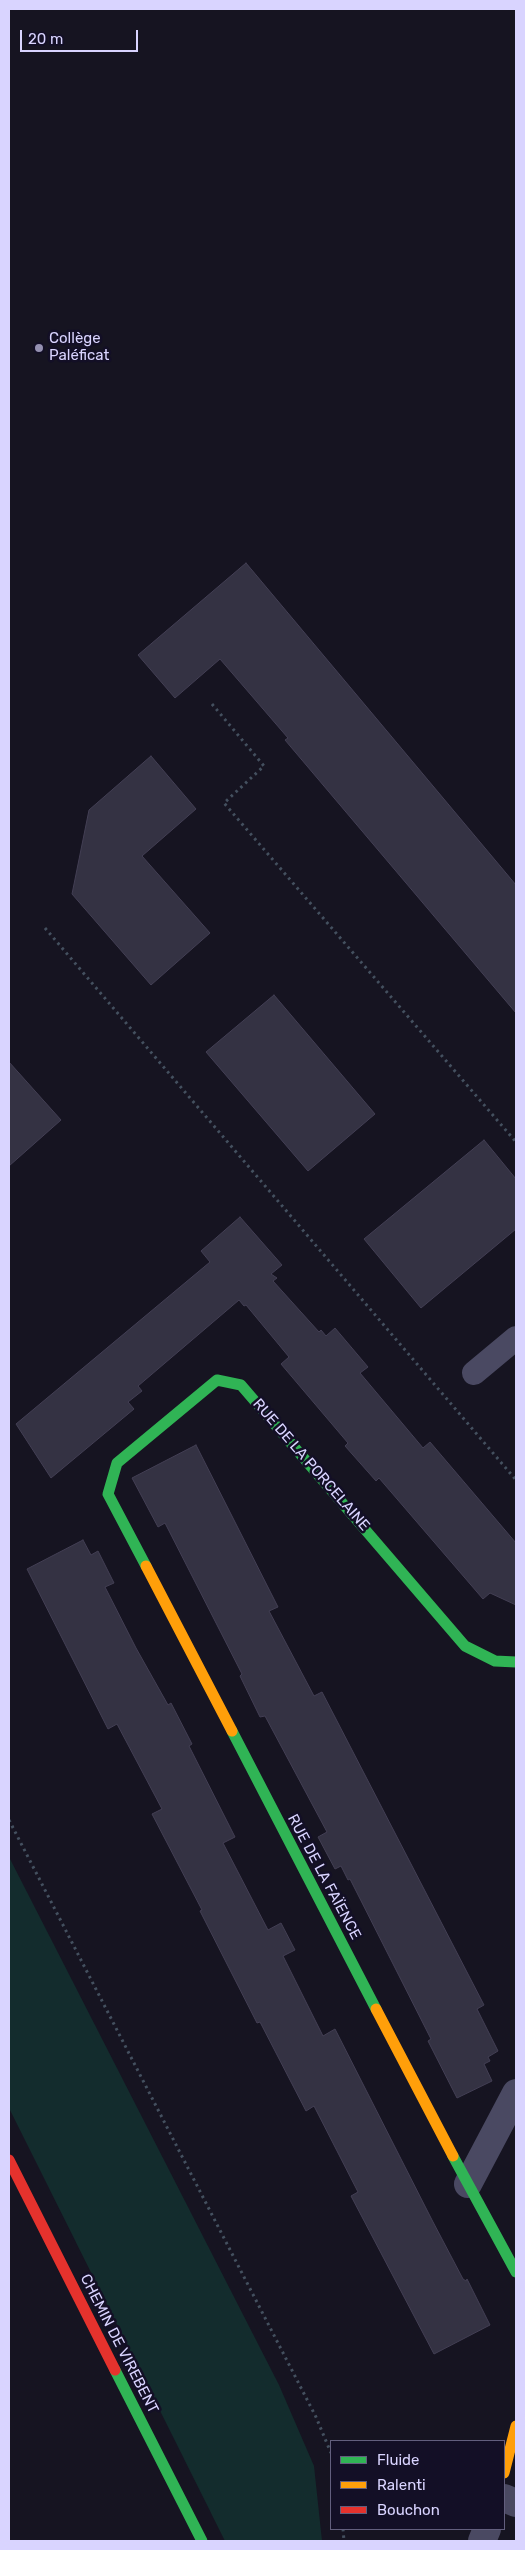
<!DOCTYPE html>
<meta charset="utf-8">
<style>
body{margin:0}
#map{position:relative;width:525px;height:2550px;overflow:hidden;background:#161421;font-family:Rubik,sans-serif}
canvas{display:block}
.frame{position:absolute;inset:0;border:10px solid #d9d4ff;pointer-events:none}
.legend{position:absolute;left:330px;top:2440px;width:175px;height:90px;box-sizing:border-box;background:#130f26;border:1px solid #625e7d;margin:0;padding:6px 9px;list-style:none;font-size:15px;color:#d9d4ff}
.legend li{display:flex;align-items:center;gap:10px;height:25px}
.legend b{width:25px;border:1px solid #625e7d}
.scale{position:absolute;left:20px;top:30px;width:118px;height:22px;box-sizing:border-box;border:2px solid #d9d4ff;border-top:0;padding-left:6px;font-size:15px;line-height:18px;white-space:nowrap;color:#d9d4ff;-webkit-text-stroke:4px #130f26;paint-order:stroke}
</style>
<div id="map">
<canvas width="525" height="2550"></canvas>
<div class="frame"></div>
<ul class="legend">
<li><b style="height:6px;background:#30b455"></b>Fluide</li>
<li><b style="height:6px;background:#ff9f0a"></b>Ralenti</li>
<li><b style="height:6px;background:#e5322d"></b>Bouchon</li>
</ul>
<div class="scale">20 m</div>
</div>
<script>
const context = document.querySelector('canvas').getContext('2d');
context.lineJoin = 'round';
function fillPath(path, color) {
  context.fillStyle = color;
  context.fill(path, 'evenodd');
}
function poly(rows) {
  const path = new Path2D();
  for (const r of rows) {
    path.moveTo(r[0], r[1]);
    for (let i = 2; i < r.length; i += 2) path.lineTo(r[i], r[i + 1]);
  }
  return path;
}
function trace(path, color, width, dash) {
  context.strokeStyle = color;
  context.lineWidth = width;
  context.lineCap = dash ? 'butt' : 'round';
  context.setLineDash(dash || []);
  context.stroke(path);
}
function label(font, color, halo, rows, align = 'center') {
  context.font = font + ' Rubik,sans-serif';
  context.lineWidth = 5;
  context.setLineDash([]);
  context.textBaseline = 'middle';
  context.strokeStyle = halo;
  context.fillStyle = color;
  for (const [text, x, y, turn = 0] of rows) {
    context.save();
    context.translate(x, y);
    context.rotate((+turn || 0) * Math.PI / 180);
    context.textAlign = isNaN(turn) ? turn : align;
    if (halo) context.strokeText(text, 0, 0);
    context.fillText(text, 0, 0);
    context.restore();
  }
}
fillPath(poly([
 [9,1857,279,2385,314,2466,322,2541,225,2541,9,2108]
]), '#132c2d');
const building = poly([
 [246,563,516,885,516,1013,285,740,288,738,220,659,175,698,138,655,246,563],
 [151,756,196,809,142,856,210,933,151,985,72,894,89,810,151,756],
 [274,995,375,1114,308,1171,206,1052,274,995],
 [9,1062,61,1120,9,1166,9,1062],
 [484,1140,516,1179,516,1229,421,1308,364,1239,484,1140],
 [240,1217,282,1265,271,1274,277,1278,273,1281,319,1332,321,1330,326,1336,335,1328,368,1367,360,1373,423,1448,430,1442,516,1543,516,1605,490,1593,483,1599,379,1478,376,1481,345,1446,348,1443,281,1364,289,1357,246,1305,244,1306,239,1300,138,1386,142,1391,128,1402,134,1409,51,1478,16,1424,210,1262,201,1251,240,1217],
 [196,1445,278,1607,269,1611,314,1696,322,1692,484,2005,477,2009,498,2051,488,2057,490,2061,484,2064,492,2081,457,2098,428,2041,431,2039,350,1879,348,1880,341,1866,335,1869,318,1837,327,1832,265,1716,260,1717,240,1676,242,1674,165,1523,158,1527,132,1478,196,1445],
 [83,1540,91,1555,98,1551,114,1583,105,1587,136,1648,168,1705,171,1703,192,1744,189,1746,235,1837,223,1843,268,1930,281,1923,295,1950,283,1956,323,2036,335,2029,432,2220,463,2279,466,2281,467,2279,490,2325,434,2354,351,2196,358,2192,314,2106,306,2111,260,2022,257,2023,200,1911,202,1910,152,1814,162,1809,117,1724,108,1729,27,1569,83,1540]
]);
fillPath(building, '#343243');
trace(building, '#433f54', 1);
trace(poly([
 [212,704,264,766,224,803,516,1142],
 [45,928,516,1480],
 [9,1820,316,2417,331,2453],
 [343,2529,344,2541]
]), '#44505f', 3, [2.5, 4]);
trace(poly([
 [474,1373,516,1338]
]), '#4a4962', 24);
trace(poly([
 [468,2184,516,2093],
 [504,2498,516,2503],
 [482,2541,487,2529]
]), '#4a4962', 28);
trace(poly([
 [146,1566,108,1494,117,1463,217,1380,241,1385,465,1646,495,1661,516,1662],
 [232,1731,376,2009],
 [453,2156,516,2272],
 [115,2370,202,2541]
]), '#30b455', 11);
trace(poly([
 [146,1566,232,1731],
 [376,2009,453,2156],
 [504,2473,516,2426]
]), '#ff9f0a', 11);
trace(poly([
 [9,2160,115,2370]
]), '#e5322d', 11);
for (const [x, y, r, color] of [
 [39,348,5,"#9591b1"]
]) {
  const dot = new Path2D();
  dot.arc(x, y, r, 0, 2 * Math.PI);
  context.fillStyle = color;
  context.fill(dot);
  trace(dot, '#130f26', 2);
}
label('15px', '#d9d4ff', '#130f26', [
 ["Collège",49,339],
 ["Paléficat",49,356]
], 'left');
label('15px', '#d9d4ff', '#130f26', [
 ["RUE DE LA PORCELAINE",311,1465,49],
 ["RUE DE LA FAÏENCE",324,1877,62],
 ["CHEMIN DE VIREBENT",119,2344,63]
]);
</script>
